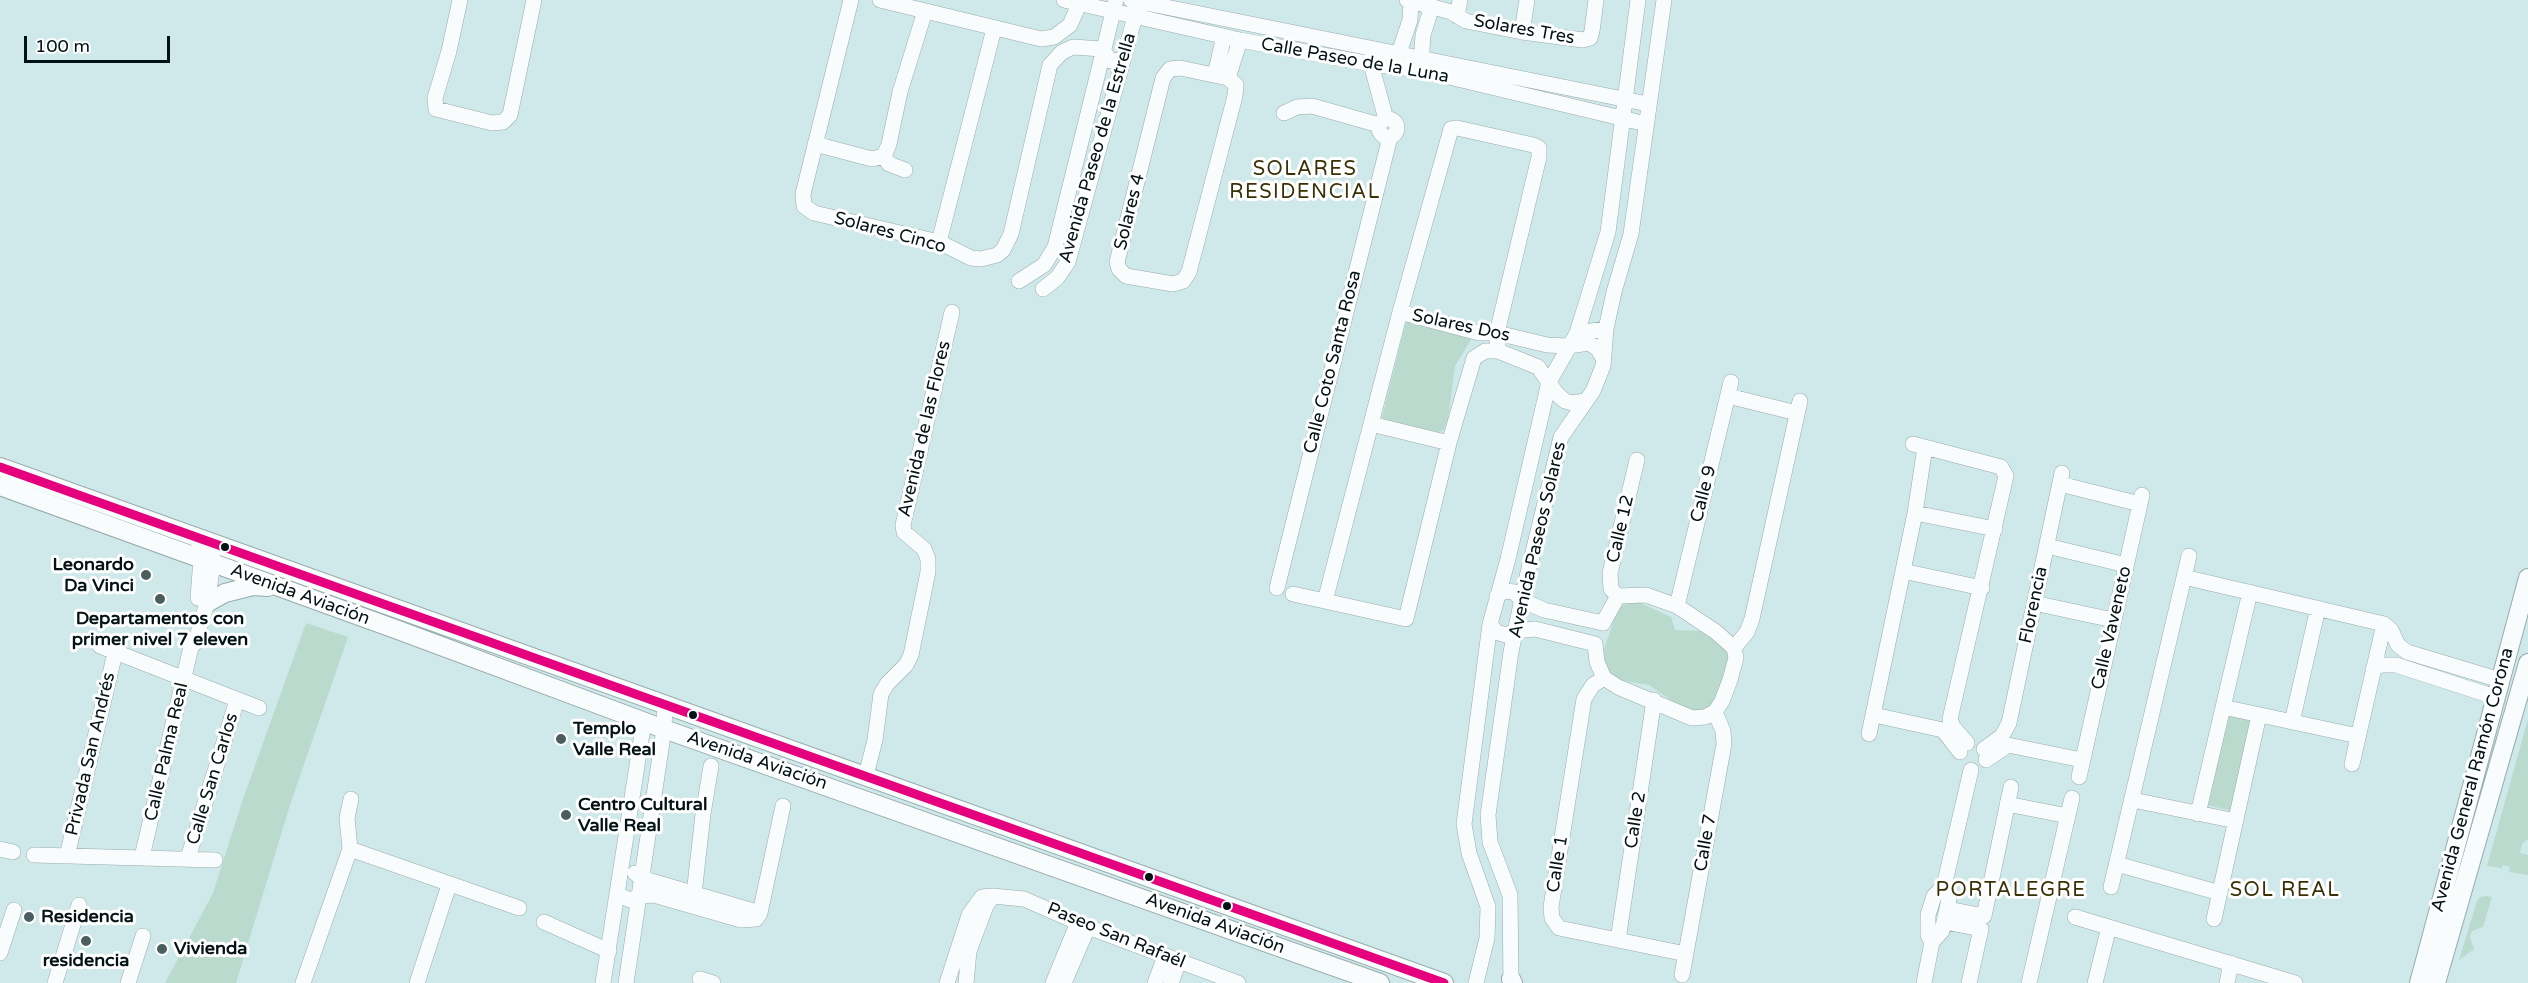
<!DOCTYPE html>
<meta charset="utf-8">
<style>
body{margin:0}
#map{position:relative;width:2528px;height:983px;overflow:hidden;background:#cfe8ea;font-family:"Varela Round",sans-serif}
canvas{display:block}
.scale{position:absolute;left:24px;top:36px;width:146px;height:27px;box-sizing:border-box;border:3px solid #031315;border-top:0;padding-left:8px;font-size:18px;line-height:21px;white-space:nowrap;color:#031315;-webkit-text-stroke:4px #fff;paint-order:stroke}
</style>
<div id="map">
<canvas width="2528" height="983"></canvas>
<div class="scale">100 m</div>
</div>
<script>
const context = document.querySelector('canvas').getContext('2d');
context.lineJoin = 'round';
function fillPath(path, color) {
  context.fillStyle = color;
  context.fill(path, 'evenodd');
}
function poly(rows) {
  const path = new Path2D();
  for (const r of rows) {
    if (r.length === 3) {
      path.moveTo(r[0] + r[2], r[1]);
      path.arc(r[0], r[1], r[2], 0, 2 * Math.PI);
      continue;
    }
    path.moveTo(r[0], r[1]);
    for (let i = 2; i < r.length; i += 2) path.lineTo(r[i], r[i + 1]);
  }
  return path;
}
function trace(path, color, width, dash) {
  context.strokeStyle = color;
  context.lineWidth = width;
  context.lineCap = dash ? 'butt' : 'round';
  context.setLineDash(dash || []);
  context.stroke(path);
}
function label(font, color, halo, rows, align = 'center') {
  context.font = font + ' "Varela Round",sans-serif';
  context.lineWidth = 6;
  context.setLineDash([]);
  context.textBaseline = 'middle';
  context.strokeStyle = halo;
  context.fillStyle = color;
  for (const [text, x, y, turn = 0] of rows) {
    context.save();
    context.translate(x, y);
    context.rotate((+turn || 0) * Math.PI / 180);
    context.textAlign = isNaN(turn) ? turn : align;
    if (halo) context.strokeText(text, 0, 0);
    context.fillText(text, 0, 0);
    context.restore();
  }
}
fillPath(poly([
 [1406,322,1472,338,1455,366,1448,419,1443,431,1423,434,1381,421],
 [1636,601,1671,617,1675,630,1704,631,1721,643,1734,660,1711,710,1685,710,1649,685,1607,678,1604,650,1618,607],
 [306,623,348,637,290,805,236,983,165,983,213,893,243,799],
 [2228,712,2252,718,2232,811,2207,805],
 [2528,719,2528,839,2522,844,2520,853,2528,855,2528,875,2509,872,2510,867,2503,865,2502,868,2487,866],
 [2486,896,2492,897,2483,927,2472,931,2470,937,2474,949,2459,960,2477,901,2480,897]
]), '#badace');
const minor = poly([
 [460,0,449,51,435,98,436,109,492,123,503,122,510,115,534,0],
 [851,0,803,194,804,206,814,213,939,242,971,258,981,259,997,255,1003,250,1011,234,1050,65,1062,52,1073,47,1102,49,1111,61,1123,60],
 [880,0,1041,39,1054,37,1070,25,1081,0],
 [1064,0,1240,40,1371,64,1420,70,1646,124],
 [1131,0,1648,104],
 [1407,0,1451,12,1466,21,1522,32,1583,40,1590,38,1592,31,1596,0],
 [1457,16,1460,0],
 [1522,32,1527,0],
 [1399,53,1410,20,1411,1],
 [1372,55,1371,64,1386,119],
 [1421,65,1423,35,1432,6],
 [1180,68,1228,78,1236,85,1235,96,1189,272,1183,281,1173,284,1126,276,1119,269,1117,262,1163,78,1170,69,1180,68],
 [1215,75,1224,36],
 [1228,78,1240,40],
 [1284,113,1297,107,1312,106,1379,125],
 [1388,128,9],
 [815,144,872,159,884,156,889,144,900,92,925,11],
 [884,156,889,164,905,170],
 [939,242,994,29],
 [1019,281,1044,265,1055,247,1116,0],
 [1043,289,1057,278,1068,262,1137,9],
 [1400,312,1479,333,1497,333,1547,345,1568,346,1589,343,1598,349,1603,358],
 [1577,333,1606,329],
 [1728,396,1797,413],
 [1371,424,1449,443],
 [1913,444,2001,467,2006,476,1950,719,1953,727,1967,743],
 [2060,484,2140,504],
 [1915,513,1995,529],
 [2047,546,2126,565],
 [1903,571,1982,588],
 [2184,577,2384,624,2391,630,2398,645,2407,652,2500,680],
 [1277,588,1390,137],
 [1293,594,1406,619,1449,443,1474,358,1485,351,1498,351,1538,367,1557,394,1565,401,1573,403,1585,401],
 [1497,596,1505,591,1515,592,1521,600,1544,610,1603,623,1618,596],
 [1618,596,1611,589,1610,573,1637,460],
 [198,598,201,559,199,547],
 [1325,601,1400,312,1451,129,1457,128,1533,145,1539,148,1539,157,1497,333,1498,351],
 [2034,603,2113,620],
 [1677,606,1731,382],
 [1490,624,1496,632,1506,635,1515,631,1535,629,1595,644,1597,662,1604,678,1618,687,1692,718,1705,717,1715,712,1722,701,1730,680,1736,658,1734,648,1716,632,1677,606,1646,595,1618,596],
 [100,646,259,708],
 [1734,648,1747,632,1752,619,1800,401],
 [2373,669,2381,665,2396,665,2495,697],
 [1604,678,1593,685,1584,699,1551,907,1552,918,1559,928,1686,954],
 [2223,707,2358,736],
 [1874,715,1943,730,1960,752],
 [2292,722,2318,608],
 [1869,734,1915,513,1925,447],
 [1984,749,2002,736,2009,723,2062,473],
 [1986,760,2008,745,2082,760],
 [2352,764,2384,624],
 [866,775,875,740,881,694,887,684,906,665,911,655,928,572,928,559,924,549,904,532,903,525,952,312],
 [2079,777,2142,495],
 [2133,800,2236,821],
 [2007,804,2068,816],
 [2198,814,2250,592],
 [0,849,13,852],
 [350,849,519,908],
 [34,855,215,860],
 [67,856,115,653],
 [142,857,191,647,195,643,207,603,213,564,212,554],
 [188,858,237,700],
 [2117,864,2220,893],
 [635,873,641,878,760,913],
 [2111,887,2189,556],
 [617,894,630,900,639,896,654,895,741,920,756,919,760,913,783,806],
 [693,903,703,814,711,766],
 [1948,909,1984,916,2011,787],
 [2075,917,2295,983],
 [2214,919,2259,715],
 [544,922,609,951],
 [1945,922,1981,929,1969,983],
 [1618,940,1654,700],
 [1932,942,1928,935,1928,915,1934,896,1944,886,1971,770],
 [0,953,14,910],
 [1682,975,1724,744,1723,731,1715,712],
 [700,979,713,983],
 [55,983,79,905],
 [128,983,143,936],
 [303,983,350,849,347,818,351,799],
 [417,983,449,885],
 [603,983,644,721],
 [626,983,664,729,665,704],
 [947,983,969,915,982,897,993,896,1024,899,1088,927,1238,983],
 [966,983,969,951,986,906,993,896],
 [1053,983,1078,922],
 [1064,983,1088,927],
 [1155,983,1165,956],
 [1171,983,1179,961],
 [1476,983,1487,938,1488,907,1469,853,1464,824,1490,624,1508,559,1549,382,1577,333,1608,232,1638,0],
 [1511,983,1510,895,1490,842,1488,815,1511,652,1524,589,1561,437,1593,391,1603,366,1606,329,1614,292,1631,234,1664,0],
 [1924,983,1932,942,1942,931,1949,899],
 [2029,983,2072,798],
 [2095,983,2109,927],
 [2227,983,2231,963]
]);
const major = poly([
 [0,467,1444,983],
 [0,486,398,630,664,729,1380,983],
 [207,603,225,593,253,586,268,587],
 [1511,979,1513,983],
 [2419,983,2528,578],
 [2436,983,2528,663]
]);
trace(minor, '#98acad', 16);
trace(major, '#98acad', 20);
trace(minor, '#f8fcfc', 15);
trace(major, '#f8fcfc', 18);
trace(poly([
 [0,467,1444,983]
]), '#e5007d', 9);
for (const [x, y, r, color] of [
 [225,547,5,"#031315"],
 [146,575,6,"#4a5e60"],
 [160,599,6,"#4a5e60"],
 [693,715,5,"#031315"],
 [561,739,6,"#4a5e60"],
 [566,815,6,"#4a5e60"],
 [1149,877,5,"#031315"],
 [1227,906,5,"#031315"],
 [29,917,6,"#4a5e60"],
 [86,941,6,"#4a5e60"],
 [162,949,6,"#4a5e60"]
]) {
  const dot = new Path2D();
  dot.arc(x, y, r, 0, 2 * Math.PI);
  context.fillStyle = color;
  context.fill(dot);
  trace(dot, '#fff', 2);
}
label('18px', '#031315', '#fff', [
 ["Solares Tres",1524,30,10],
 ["Calle Paseo de la Luna",1355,61,10],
 ["Avenida Paseo de la Estrella",1098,148,-74],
 ["Solares 4",1130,212,-76],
 ["Solares Cinco",890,233,15],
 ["Solares Dos",1461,326,12],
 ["Calle Coto Santa Rosa",1333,362,-76],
 ["Avenida de las Flores",925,429,-77],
 ["Calle 9",1704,494,-76],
 ["Calle 12",1621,529,-77],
 ["Avenida Paseos Solares",1538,540,-77],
 ["Avenida Aviación",300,595,20],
 ["Florencia",2034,605,-78],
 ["Calle Vaveneto",2112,628,-77],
 ["Calle Palma Real",167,752,-77],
 ["Privada San Andrés",91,754,-77],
 ["Avenida Aviación",757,761,19],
 ["Calle San Carlos",213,779,-73],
 ["Avenida General Ramón Corona",2473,780,-75],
 ["Calle 2",1636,820,-81],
 ["Calle 7",1706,843,-80],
 ["Calle 1",1558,864,-81],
 ["Avenida Aviación",1215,924,20],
 ["Paseo San Rafaél",1116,936,22]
]);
label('bold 18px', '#031315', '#fff', [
 ["Leonardo",134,565,"right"],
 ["Da Vinci",134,586,"right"],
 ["Departamentos con",160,619,"center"],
 ["primer nivel 7 eleven",160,640,"center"],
 ["Templo",573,729],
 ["Valle Real",573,750],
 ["Centro Cultural",578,805],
 ["Valle Real",578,826],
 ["Residencia",41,917],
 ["Vivienda",174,949],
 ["residencia",86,961,"center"]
], 'left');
context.letterSpacing = '1.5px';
label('20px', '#393004', '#fff', [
 ["SOLARES",1305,170],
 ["RESIDENCIAL",1305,193],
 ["PORTALEGRE",2011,891],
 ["SOL REAL",2285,891]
]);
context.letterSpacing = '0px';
</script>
